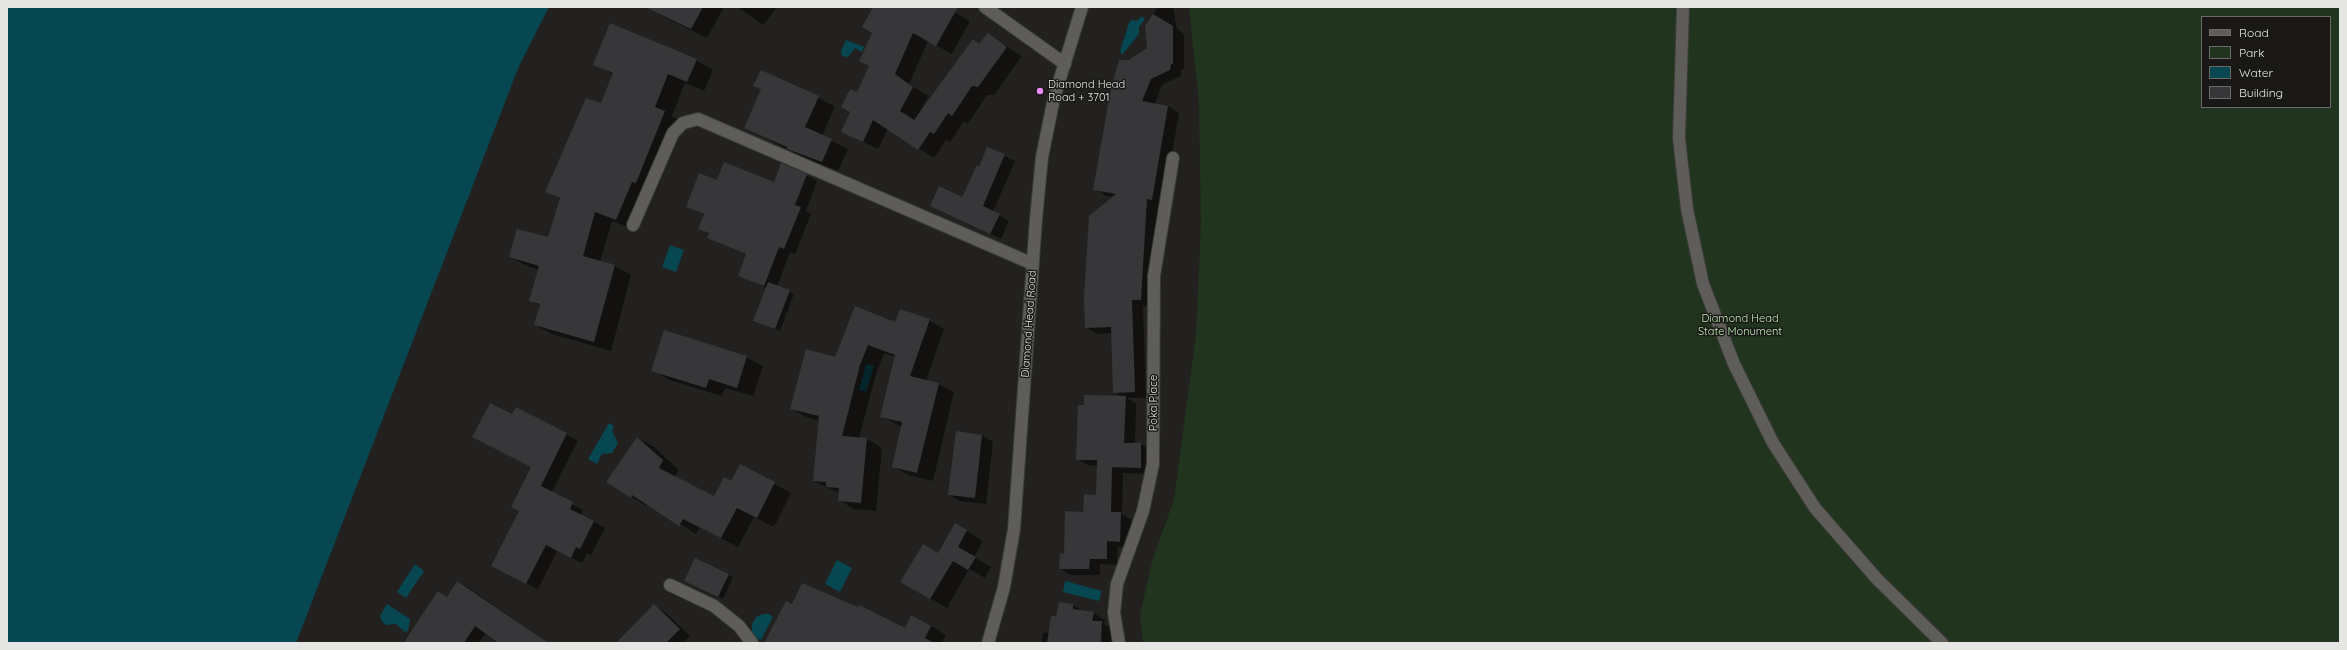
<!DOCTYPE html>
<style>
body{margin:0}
#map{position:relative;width:2347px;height:650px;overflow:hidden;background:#22211f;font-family:Quicksand,sans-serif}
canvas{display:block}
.frame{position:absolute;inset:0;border:8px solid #e6e6e4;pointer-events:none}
.legend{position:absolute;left:2201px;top:16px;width:130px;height:92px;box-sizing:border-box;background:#191816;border:1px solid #6b6a68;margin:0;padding:5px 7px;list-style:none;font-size:12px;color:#e6e6e4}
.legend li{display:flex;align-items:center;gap:8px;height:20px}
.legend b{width:20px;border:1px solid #6b6a68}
</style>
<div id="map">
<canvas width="2347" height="650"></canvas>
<div class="frame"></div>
<ul class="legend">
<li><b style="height:5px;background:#5e5d5a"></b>Road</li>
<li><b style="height:11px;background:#21351e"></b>Park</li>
<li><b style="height:11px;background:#064751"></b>Water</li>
<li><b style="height:11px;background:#373638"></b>Building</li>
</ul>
</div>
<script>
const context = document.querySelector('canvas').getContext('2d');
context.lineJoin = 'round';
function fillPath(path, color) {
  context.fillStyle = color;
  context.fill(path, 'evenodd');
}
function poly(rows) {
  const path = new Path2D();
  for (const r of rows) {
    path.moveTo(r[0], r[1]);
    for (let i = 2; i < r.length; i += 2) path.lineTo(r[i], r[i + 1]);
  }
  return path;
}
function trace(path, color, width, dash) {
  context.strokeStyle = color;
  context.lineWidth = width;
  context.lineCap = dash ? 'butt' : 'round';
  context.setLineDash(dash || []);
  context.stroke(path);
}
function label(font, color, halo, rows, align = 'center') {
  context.font = font + ' Quicksand,sans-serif';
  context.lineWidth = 3;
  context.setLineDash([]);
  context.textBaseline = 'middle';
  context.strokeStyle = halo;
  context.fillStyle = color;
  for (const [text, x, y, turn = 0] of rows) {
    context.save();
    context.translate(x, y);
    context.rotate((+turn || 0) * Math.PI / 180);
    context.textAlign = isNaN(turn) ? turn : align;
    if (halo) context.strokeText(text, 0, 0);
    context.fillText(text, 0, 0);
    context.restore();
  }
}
fillPath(poly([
 [1189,7,2340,7,2340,643,1143,643,1140,615,1152,562,1174,499,1196,335,1201,225,1199,102],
 [2202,17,2330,17,2330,107,2202,107]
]), '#21351e');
fillPath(poly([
 [7,7,549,7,519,66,296,643,7,643],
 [1142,16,1145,19,1139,27,1139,34,1122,55,1120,51,1129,23,1131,20,1137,21],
 [846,40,864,47,862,52,855,48,848,57,842,56,841,51],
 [670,245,684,250,676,272,662,267],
 [866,364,874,366,866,392,859,390],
 [609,423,614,426,612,431,618,443,612,453,602,454,597,464,588,459],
 [837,560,852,568,840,592,825,584],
 [415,564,424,571,406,598,397,592],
 [1065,581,1102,591,1099,601,1063,592],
 [387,604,410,619,408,631,405,632,396,624,387,625,382,622,380,616],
 [763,614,769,614,773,617,761,640,755,637,752,632,752,624,756,617]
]), '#064751');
fillPath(poly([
 [651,7,724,7,707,38,666,18,650,9],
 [737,7,774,7,776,9,763,25],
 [874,7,946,7,970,21,952,54,928,41,909,84,928,96,919,115,973,41,980,45,988,34,1022,56,994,95,987,95,968,124,964,121,950,142,946,140,934,158,888,129,878,149,842,132,869,66],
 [1158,7,1173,7,1177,29,1184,34,1184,69,1181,69,1181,76,1162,85,1155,104,1168,106,1179,113,1163,206,1158,205,1152,306,1143,306,1146,398,1127,398,1136,404,1135,444,1141,444,1152,451,1151,474,1123,473,1122,514,1131,519,1131,547,1118,547,1117,565,1100,564,1100,575,1071,575,1060,568,1084,513,1097,496,1098,466,1088,465,1077,459,1085,406,1122,397,1114,392,1112,333,1097,334,1086,327,1114,197,1106,196,1095,189,1130,61,1148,48,1146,26],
 [696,60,713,70,704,91,685,83,672,116,681,121,633,229,612,221,600,262,615,266,631,275,611,351,552,334,535,325,540,306,530,300,539,270,527,266,510,257,549,238,560,199,547,192,602,105,614,75,594,64],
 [761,71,835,106,822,136,848,149,838,171,804,158,745,127,762,89],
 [988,148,1015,161,993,212,1009,221,1001,239,941,211,962,198,980,168],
 [806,175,817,181,806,211,811,214,795,254,790,252,777,287,794,294,780,331,754,321,767,288,739,275,747,255,708,238,709,234,699,228,704,215,687,206,717,181,774,183],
 [929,320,944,329,926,381,938,384,954,392,933,481,908,475,893,466,902,427,881,416,895,357,884,353,876,374,859,438,867,439,882,448,876,511,854,509,839,500,839,493,814,481,820,421,806,417,791,408,836,358,896,323],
 [746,357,763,366,753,396,725,388,722,396,669,380,653,370],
 [516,408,578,441,551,493,583,510,581,515,605,528,591,555,587,553,582,563,557,551,538,589,503,572,532,467,512,415],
 [982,435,993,442,986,504,960,501,949,495],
 [638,438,654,447,679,470,675,477,715,497,732,482,741,466,791,493,774,527,754,517,738,547,700,527,696,534,648,504,647,506,631,497],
 [955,524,983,541,974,557,991,567,985,578,969,569,947,608,902,582,938,554],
 [728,574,733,577,723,599,691,584],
 [458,582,469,588,549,643,501,643,486,633,478,643,402,643,439,592,447,597],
 [792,605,905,630,931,626,946,635,942,643,765,643],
 [1073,605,1084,612,1094,613,1105,620,1104,624,1113,629,1112,643,1042,643,1043,633,1050,632,1057,617],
 [654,606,665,612,690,636,683,643,618,643]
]), '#0007');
fillPath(poly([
 [645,7,703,7,691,29],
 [873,7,958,7,936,46,913,33,895,74,913,87,900,111,914,120,973,39,979,44,988,33,1007,47,978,87,972,86,952,116,948,113,934,134,930,132,918,150,873,120,863,142,841,132,850,112,841,107,850,89,857,92,869,66,859,61,872,33,862,27],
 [1153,14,1173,26,1173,64,1171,64,1170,70,1151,79,1142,101,1168,106,1152,200,1147,199,1141,300,1132,300,1135,392,1113,393,1111,327,1085,328,1084,298,1089,216,1116,194,1093,190,1111,88,1119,60,1129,60,1147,48,1145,26],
 [610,23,697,59,687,82,668,74,655,107,665,111,636,183,632,182,616,220,595,212,583,256,615,265,594,342,534,325,540,304,529,301,539,266,509,257,517,229,548,237,560,198,545,192,586,98,601,103,613,73,593,65],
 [761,70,819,96,805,127,832,139,822,162,787,149,787,147,744,128,761,89,753,86],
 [987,147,1005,154,983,206,1000,214,990,234,930,206,939,186,962,197,977,165,979,167],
 [724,162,774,182,781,163,807,174,795,205,801,207,784,249,779,247,764,286,738,276,746,254,707,238,709,233,698,229,704,214,686,207,699,173,717,180],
 [768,282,790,290,775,329,753,321],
 [855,306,895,322,900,309,930,319,910,376,939,383,917,473,892,467,902,422,880,417,895,355,868,345,860,365,842,436,867,438,861,503,838,501,839,488,826,487,826,482,813,481,819,416,790,409,806,349,835,357],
 [664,330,747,356,737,388,709,379,706,388,651,371],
 [1084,395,1126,396,1124,443,1141,443,1141,468,1112,467,1111,512,1121,512,1120,542,1107,541,1107,559,1090,559,1089,569,1059,569,1060,553,1064,554,1065,511,1083,512,1084,494,1096,495,1097,460,1076,460,1078,405,1084,405],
 [490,403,512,414,516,407,567,433,541,486,573,502,570,509,594,521,580,549,576,547,571,558,546,545,526,584,491,566,519,511,511,507,531,467,472,437],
 [956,431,982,435,975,498,948,495],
 [637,437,663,460,659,468,714,496,724,477,731,481,740,464,775,482,757,518,737,508,721,538,683,519,679,526,632,495,631,498,606,482],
 [955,523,967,530,958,547,976,557,968,570,953,561,930,599,900,582,923,544,938,553],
 [695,558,729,574,718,597,684,581],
 [457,581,525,627,549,643,499,643,475,626,464,643,403,643,438,591,447,597],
 [802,583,858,607,859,605,905,628,911,615,931,626,925,638,934,643,764,643,786,601,792,604],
 [1059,602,1073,604,1073,609,1094,612,1092,621,1102,621,1101,643,1047,643,1051,616,1056,616],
 [654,604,680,629,666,643,616,643]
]), '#373638');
const minor = poly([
 [985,7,1065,64],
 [1683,7,1679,138,1687,209,1703,284,1734,364,1773,443,1815,508,1877,579,1942,643],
 [633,225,673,133,683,123,698,119,1033,264],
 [670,585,714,606,739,626,752,643],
 [988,643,1004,587,1014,529,1036,219,1042,157,1054,98,1082,7],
 [1119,643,1114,613,1117,584,1143,511,1153,464,1154,276,1173,158]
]);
trace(minor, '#3c3b39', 14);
trace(minor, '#5e5d5a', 12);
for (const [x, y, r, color] of [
 [1040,91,4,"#ec8cfb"]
]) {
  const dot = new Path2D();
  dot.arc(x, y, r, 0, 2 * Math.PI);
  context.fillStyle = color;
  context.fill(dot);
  trace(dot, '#191816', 1.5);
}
label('11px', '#e6e6e4', '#191816', [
 ["Diamond Head",1048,85],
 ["Road + 3701",1048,98]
], 'left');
label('11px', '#beeeb6', '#191816', [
 ["Diamond Head",1740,319],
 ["State Monument",1740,332]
]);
label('11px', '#e6e6e4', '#191816', [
 ["Diamond Head Road",1029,324,-86],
 ["Poka Place",1154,403,-90]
]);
</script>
